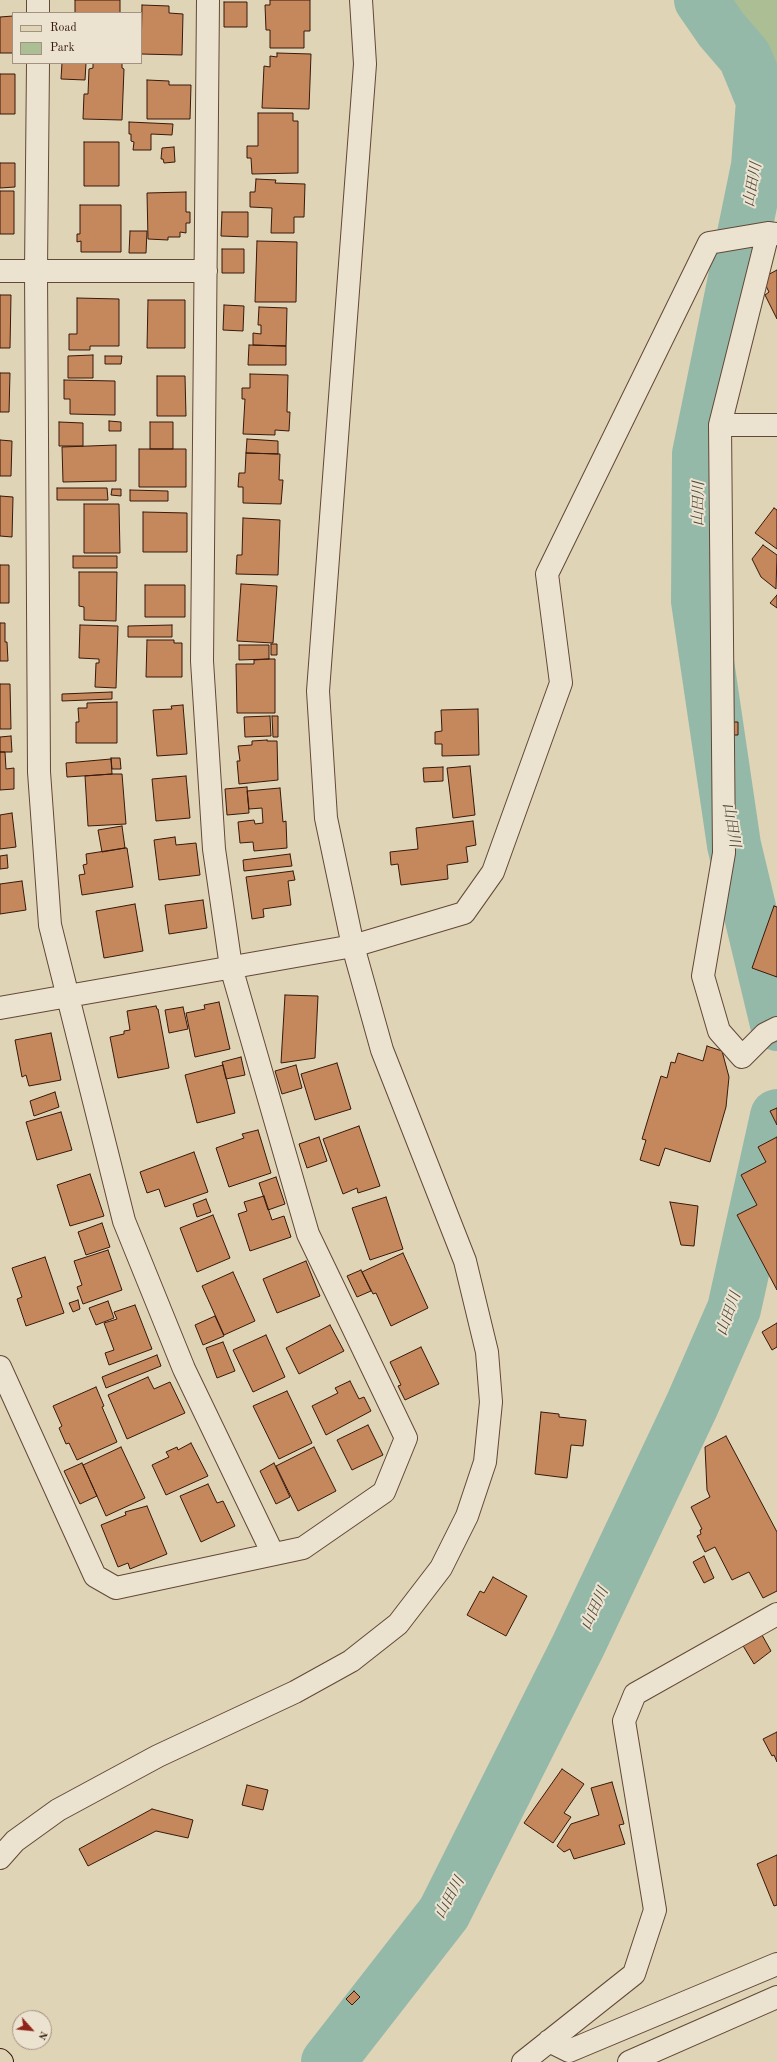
<!DOCTYPE html>
<meta charset="utf-8">
<style>
body{margin:0}
#map{position:relative;width:777px;height:2062px;overflow:hidden;background:#e0d4b7;font-family:"Old Standard TT",serif}
canvas{display:block}
.legend{position:absolute;left:12px;top:12px;width:130px;height:52px;box-sizing:border-box;background:#ebe3d0;border:1px solid #a39281;margin:0;padding:5px 7px;list-style:none;font-size:12px;color:#38190b}
.legend li{display:flex;align-items:center;gap:8px;height:20px}
.legend b{width:20px;border:1px solid #a39281}
.north{position:absolute;left:12px;top:2010px;width:40px;height:40px;box-sizing:border-box;background:#ebe3d0;border:1px solid #a39281;border-radius:50%;rotate:117deg;font-size:11px;font-weight:700;line-height:16px;text-align:center;color:#38190b}
.north::after{content:'';display:block;margin:auto;width:14px;height:18px;background:#8f2418;clip-path:polygon(50% 0,100% 100%,50% 72%,0 100%)}
</style>
<div id="map">
<canvas width="777" height="2062"></canvas>
<ul class="legend">
<li><b style="height:5px;background:#e0d4b7"></b>Road</li>
<li><b style="height:11px;background:#acbe94"></b>Park</li>
</ul>
<div class="north">N</div>
</div>
<script>
const context = document.querySelector('canvas').getContext('2d');
context.lineJoin = 'round';
function fillPath(path, color) {
  context.fillStyle = color;
  context.fill(path, 'evenodd');
}
function poly(rows) {
  const path = new Path2D();
  for (const r of rows) {
    path.moveTo(r[0], r[1]);
    for (let i = 2; i < r.length; i += 2) path.lineTo(r[i], r[i + 1]);
  }
  return path;
}
function trace(path, color, width, dash) {
  context.strokeStyle = color;
  context.lineWidth = width;
  context.lineCap = dash ? 'butt' : 'round';
  context.setLineDash(dash || []);
  context.stroke(path);
}
function label(font, color, halo, rows, align = 'center') {
  context.font = font + ' "Old Standard TT","Noto Serif JP",serif';
  context.lineWidth = 4;
  context.setLineDash([]);
  context.textBaseline = 'middle';
  context.strokeStyle = halo;
  context.fillStyle = color;
  for (const [text, x, y, turn = 0] of rows) {
    context.save();
    context.translate(x, y);
    context.rotate((+turn || 0) * Math.PI / 180);
    context.textAlign = isNaN(turn) ? turn : align;
    if (halo) context.strokeText(text, 0, 0);
    context.fillText(text, 0, 0);
    context.restore();
  }
}
fillPath(poly([
 [707,0,777,0,777,151,774,149]
]), '#acbe94');
trace(poly([
 [701,0,721,29,745,57,763,101,758,166,699,454,698,601,734,845,777,1024],
 [328,2062,444,1913,578,1646,692,1405,734,1309,777,1116]
]), '#95b9a9', 54);
const building = poly([
 [75,0,120,0,120,13,75,13,75,0],
 [270,0,310,0,310,31,304,31,304,48,270,48,270,30,266,30,265,5,270,5,270,0],
 [224,2,247,2,247,27,224,27,224,2],
 [142,5,169,6,169,13,183,14,182,55,141,54,142,5],
 [13,16,13,53,0,53,0,17,13,16],
 [277,53,311,54,309,109,262,108,264,66,270,67,270,56,277,57,277,53],
 [62,63,86,63,85,80,61,79,62,63],
 [93,63,122,63,122,68,124,69,122,120,83,119,84,94,88,94,89,69,93,68,93,63],
 [0,74,15,74,15,114,0,114,0,74],
 [147,80,169,81,169,85,191,85,190,119,147,119,147,80],
 [258,113,293,113,293,121,298,121,298,173,252,174,251,158,247,158,247,146,258,146,258,113],
 [129,122,173,124,172,135,151,134,151,150,133,150,134,142,131,141,131,134,129,134,129,122],
 [84,142,119,142,119,186,84,186,84,142],
 [174,147,175,162,164,163,163,159,161,159,162,148,174,147],
 [0,163,15,163,15,187,0,188,0,163],
 [256,179,276,180,275,183,305,184,304,217,294,217,294,233,271,233,272,208,250,207,250,192,255,192,256,179],
 [0,191,14,191,14,234,0,234,0,191],
 [186,192,186,212,190,212,190,223,186,223,186,233,180,232,180,237,168,237,168,240,148,239,147,193,186,192],
 [80,205,121,205,121,252,81,252,81,241,77,242,77,234,80,234,80,205],
 [222,212,248,212,248,237,221,236,222,212],
 [130,231,147,231,146,253,129,253,130,231],
 [257,241,297,242,296,302,255,302,257,241],
 [222,249,244,249,244,273,222,273,222,249],
 [777,270,777,319,765,295,769,292,762,278,777,270],
 [0,295,11,295,10,348,0,348,0,295],
 [77,298,119,299,119,346,90,346,90,350,69,350,69,334,77,334,77,298],
 [148,300,185,300,185,348,147,348,148,300],
 [224,305,244,306,243,331,223,330,224,305],
 [259,307,287,308,286,346,253,345,253,333,261,334,261,325,258,325,259,307],
 [249,345,286,346,286,365,248,365,249,345],
 [93,355,93,378,68,378,68,356,93,355],
 [105,356,122,356,121,364,105,364,105,356],
 [0,373,10,373,9,412,0,412,0,373],
 [250,374,288,375,287,412,290,412,289,431,275,430,275,435,243,434,245,399,242,399,242,388,250,388,250,374],
 [157,376,185,376,186,416,157,416,157,376],
 [64,380,115,381,115,415,70,414,70,399,64,399,64,380],
 [109,421,121,422,121,431,109,431,109,421],
 [59,422,83,423,83,446,59,446,59,422],
 [150,422,173,422,173,449,150,449,150,422],
 [247,439,278,441,278,454,246,453,247,439],
 [0,440,12,441,11,476,0,476,0,440],
 [116,445,116,481,63,482,62,447,116,445],
 [139,449,186,449,186,487,139,487,139,449],
 [246,453,280,454,279,480,283,480,281,504,243,503,243,487,238,487,239,473,245,473,246,453],
 [57,488,107,488,108,500,57,500,57,488],
 [112,489,121,489,121,496,111,495,112,489],
 [130,490,168,491,168,501,130,501,130,490],
 [0,496,13,497,12,537,0,536,0,496],
 [84,504,119,504,120,553,84,553,84,504],
 [774,508,777,510,777,549,755,533,774,508],
 [143,512,187,513,187,552,143,552,143,512],
 [243,518,280,520,278,575,236,574,237,555,242,555,243,518],
 [763,545,777,555,776,589,761,577,752,559,763,545],
 [73,556,117,556,117,568,73,568,73,556],
 [0,565,9,565,9,603,0,603,0,565],
 [79,572,117,572,116,621,84,620,84,607,79,606,79,572],
 [241,584,277,586,273,643,237,641,241,584],
 [145,585,185,585,185,617,145,617,145,585],
 [777,595,777,608,770,603,777,595],
 [0,623,5,623,5,642,7,642,8,661,0,661,0,623],
 [80,625,118,626,116,688,95,687,96,663,99,663,99,659,79,658,80,625],
 [172,625,172,637,128,637,128,626,172,625],
 [147,640,174,640,174,643,182,643,182,677,146,677,147,640],
 [271,644,277,644,277,655,271,655,271,644],
 [239,645,269,645,269,659,239,660,239,645],
 [269,659,275,659,275,713,237,713,236,664,254,664,254,660,269,659],
 [0,684,10,684,11,729,0,729,0,684],
 [112,692,112,699,62,701,62,694,112,692],
 [117,702,117,743,76,743,76,722,79,722,78,708,87,708,87,703,117,702],
 [183,705,187,754,157,756,153,710,172,709,171,706,183,705],
 [478,709,479,755,442,756,442,744,435,744,435,732,442,731,441,710,478,709],
 [270,716,271,736,245,737,244,717,270,716],
 [272,716,278,716,278,737,273,737,272,716],
 [728,722,738,722,738,735,728,735,728,722],
 [11,736,12,752,0,752,0,737,11,736],
 [267,740,267,741,277,741,278,780,239,784,237,761,240,761,238,746,252,745,252,741,267,740],
 [0,752,5,752,6,769,14,768,14,789,0,790,0,752],
 [111,758,120,758,121,769,112,769,111,758],
 [111,759,112,774,67,777,66,763,111,759],
 [470,766,475,815,453,818,447,768,470,766],
 [443,767,443,781,424,782,423,768,443,767],
 [112,774,122,774,126,824,88,826,85,776,112,774],
 [186,776,190,818,156,821,152,779,186,776],
 [247,787,249,813,227,815,225,789,247,787],
 [280,788,283,822,286,821,287,848,254,851,253,842,240,843,238,822,254,820,255,824,263,823,262,808,249,809,247,791,280,788],
 [12,813,16,847,0,849,0,815,12,813],
 [473,821,476,845,466,847,468,862,447,865,448,879,401,885,398,864,391,865,390,852,418,849,416,828,473,821],
 [122,826,125,848,102,852,98,830,122,826],
 [175,837,176,845,196,843,200,875,159,880,154,840,175,837],
 [125,848,127,848,133,887,82,895,79,875,85,874,83,865,87,864,86,854,125,848],
 [290,854,292,866,244,871,243,860,290,854],
 [7,855,8,868,0,869,0,856,7,855],
 [293,871,295,880,288,881,291,905,263,909,264,917,252,919,246,877,293,871],
 [22,881,26,910,0,914,0,884,22,881],
 [203,900,207,928,169,934,165,905,203,900],
 [135,904,143,951,104,958,96,911,135,904],
 [774,906,777,907,777,977,752,968,774,906],
 [285,995,318,996,315,1058,281,1063,285,995],
 [219,1002,230,1049,195,1057,186,1013,205,1009,204,1005,219,1002],
 [156,1006,157,1009,158,1009,169,1068,118,1078,110,1037,124,1034,124,1031,130,1030,127,1011,156,1006],
 [183,1007,188,1029,169,1033,165,1010,183,1007],
 [51,1033,61,1080,29,1086,26,1075,22,1077,15,1040,51,1033],
 [707,1046,722,1051,729,1077,726,1107,710,1162,665,1148,659,1166,640,1160,646,1140,642,1139,661,1076,667,1078,671,1062,675,1063,678,1053,703,1061,707,1046],
 [241,1057,245,1075,226,1079,222,1062,241,1057],
 [337,1063,351,1109,315,1120,301,1074,337,1063],
 [223,1065,235,1113,197,1123,185,1075,223,1065],
 [296,1065,302,1088,282,1094,275,1071,296,1065],
 [55,1092,59,1107,34,1116,30,1101,55,1092],
 [777,1108,777,1125,770,1111,777,1108],
 [61,1112,72,1150,37,1160,26,1122,61,1112],
 [359,1126,380,1186,358,1193,357,1188,343,1194,323,1139,359,1126],
 [258,1130,271,1173,229,1187,216,1148,244,1138,242,1134,258,1130],
 [319,1137,327,1161,307,1168,299,1144,319,1137],
 [777,1137,777,1290,737,1215,757,1205,741,1175,766,1162,758,1147,777,1137],
 [194,1152,208,1192,165,1207,159,1189,147,1193,140,1172,194,1152],
 [90,1174,104,1216,70,1226,57,1185,90,1174],
 [276,1177,285,1204,268,1210,259,1183,276,1177],
 [264,1196,272,1220,284,1216,291,1237,250,1251,238,1214,247,1211,244,1202,264,1196],
 [386,1197,403,1249,370,1260,352,1208,386,1197],
 [206,1199,211,1212,197,1217,193,1204,206,1199],
 [670,1202,698,1206,694,1246,681,1245,670,1202],
 [213,1215,230,1258,197,1272,180,1228,213,1215],
 [102,1223,110,1247,86,1255,78,1232,102,1223],
 [108,1250,122,1290,83,1304,77,1287,82,1285,74,1261,108,1250],
 [403,1253,428,1308,391,1326,376,1293,373,1294,362,1272,403,1253],
 [45,1257,64,1313,26,1326,17,1299,22,1297,12,1268,45,1257],
 [306,1261,320,1296,277,1313,263,1279,306,1261],
 [361,1270,371,1291,357,1297,347,1276,361,1270],
 [233,1272,255,1321,224,1335,202,1286,233,1272],
 [78,1300,80,1309,73,1312,69,1303,78,1300],
 [108,1301,114,1318,96,1325,89,1308,108,1301],
 [135,1305,152,1349,109,1365,105,1353,114,1350,104,1323,117,1319,114,1312,135,1305],
 [215,1316,224,1336,203,1345,195,1325,215,1316],
 [777,1323,777,1347,772,1350,762,1332,777,1323],
 [330,1325,344,1351,299,1374,286,1348,330,1325],
 [266,1335,285,1377,253,1392,233,1350,266,1335],
 [223,1342,235,1371,217,1378,206,1348,223,1342],
 [421,1347,439,1384,405,1400,398,1386,401,1385,390,1362,421,1347],
 [157,1355,161,1366,106,1388,102,1377,157,1355],
 [148,1377,154,1389,170,1382,185,1413,127,1439,108,1395,148,1377],
 [350,1381,359,1399,364,1397,371,1411,326,1435,312,1406,338,1393,335,1388,350,1381],
 [96,1387,104,1406,102,1407,117,1442,77,1460,69,1443,66,1444,59,1428,62,1426,53,1406,96,1387],
 [287,1391,312,1443,279,1459,253,1406,287,1391],
 [541,1412,559,1414,559,1417,586,1420,583,1446,571,1445,567,1478,535,1474,541,1412],
 [368,1425,383,1455,352,1470,337,1440,368,1425],
 [726,1436,777,1532,777,1591,763,1598,749,1572,732,1580,715,1547,705,1552,697,1536,701,1534,700,1530,702,1529,691,1507,710,1497,707,1490,705,1447,726,1436],
 [191,1443,208,1476,166,1495,152,1465,169,1457,166,1452,177,1447,178,1450,191,1443],
 [121,1447,145,1498,106,1516,83,1465,121,1447],
 [314,1447,336,1491,298,1511,276,1466,314,1447],
 [82,1463,97,1496,80,1504,64,1471,82,1463],
 [274,1463,290,1497,276,1504,260,1471,274,1463],
 [208,1484,217,1503,223,1501,235,1526,201,1542,180,1496,208,1484],
 [147,1506,167,1554,130,1569,128,1563,118,1567,101,1525,126,1515,125,1512,147,1506],
 [704,1556,714,1578,704,1583,693,1562,704,1556],
 [493,1577,527,1596,506,1636,467,1615,480,1591,484,1593,493,1577],
 [762,1635,771,1651,754,1664,742,1644,762,1635],
 [777,1732,777,1762,774,1755,772,1756,763,1739,777,1732],
 [562,1769,584,1784,564,1813,571,1817,553,1843,524,1823,562,1769],
 [612,1782,624,1824,619,1825,625,1844,574,1859,570,1849,564,1852,557,1846,571,1824,599,1815,591,1788,612,1782],
 [247,1785,268,1790,263,1810,242,1805,247,1785],
 [152,1809,193,1820,188,1838,156,1831,88,1866,79,1849,152,1809],
 [777,1855,777,1905,774,1906,757,1864,777,1855],
 [354,1991,360,1997,352,2005,346,1999,354,1991]
]);
fillPath(building, '#c5875c');
trace(building, '#38190b', 1);
const minor = poly([
 [38,13,38,0],
 [38,63,36,271,39,772,50,925,124,1221,184,1369,273,1554],
 [768,233,720,425,724,853,703,976,719,1031,742,1057,765,1034,777,1028],
 [0,271,206,271],
 [720,425,777,425],
 [0,1008,353,946,464,913,493,872,561,683,547,574,709,243,768,233,777,234],
 [0,1367,95,1576,116,1588,303,1548,384,1492,406,1438,308,1234,231,967,214,849,202,661,208,0],
 [0,1858,15,1841,58,1810,158,1756,295,1692,351,1661,398,1624,441,1568,467,1516,485,1462,491,1402,487,1352,465,1261,382,1050,353,946,326,818,318,691,365,64,361,0],
 [549,2041,569,2051,777,1964],
 [523,2062,634,1974,655,1910,624,1721,635,1694,777,1614],
 [629,2062,777,1997]
]);
const major = poly([
 [0,2060,2,2062]
]);
trace(minor, '#624836', 24);
trace(major, '#38190b', 24);
trace(minor, '#ebe3d0', 22);
trace(major, '#e0d4b7', 22);
label('italic 15px', '#54493a', '#ebe3d0', [
 ["山田川",753,185,-80],
 ["山田川",699,504,-89],
 ["山田川",731,825,81],
 ["山田川",729,1314,-70],
 ["山田川",595,1609,-65],
 ["山田川",450,1898,-61]
]);
</script>
